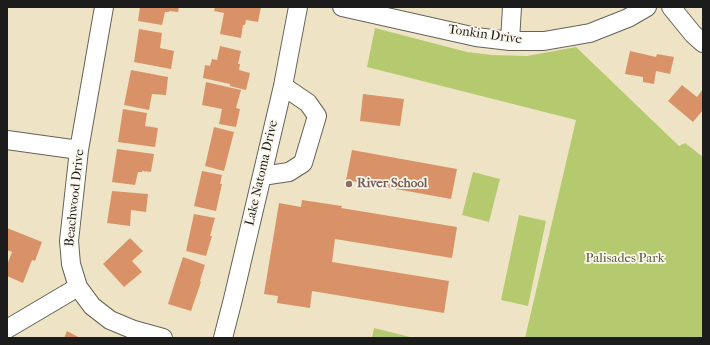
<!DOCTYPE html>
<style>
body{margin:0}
#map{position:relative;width:710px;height:345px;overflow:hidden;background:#eee4c5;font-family:"IM FELL French Canon",serif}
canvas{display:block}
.frame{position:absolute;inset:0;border:8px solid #1c1c1c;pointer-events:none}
</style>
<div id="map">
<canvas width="710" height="345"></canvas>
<div class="frame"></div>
</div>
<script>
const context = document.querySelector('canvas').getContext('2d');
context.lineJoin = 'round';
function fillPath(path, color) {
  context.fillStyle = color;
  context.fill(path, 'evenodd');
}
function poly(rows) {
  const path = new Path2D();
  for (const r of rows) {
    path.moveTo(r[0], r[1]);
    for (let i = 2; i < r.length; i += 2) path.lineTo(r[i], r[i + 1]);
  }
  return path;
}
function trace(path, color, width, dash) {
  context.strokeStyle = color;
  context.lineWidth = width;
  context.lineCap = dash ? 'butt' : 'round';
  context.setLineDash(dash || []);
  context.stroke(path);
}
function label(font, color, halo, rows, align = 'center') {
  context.font = font + ' "IM FELL French Canon",serif';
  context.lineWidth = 3.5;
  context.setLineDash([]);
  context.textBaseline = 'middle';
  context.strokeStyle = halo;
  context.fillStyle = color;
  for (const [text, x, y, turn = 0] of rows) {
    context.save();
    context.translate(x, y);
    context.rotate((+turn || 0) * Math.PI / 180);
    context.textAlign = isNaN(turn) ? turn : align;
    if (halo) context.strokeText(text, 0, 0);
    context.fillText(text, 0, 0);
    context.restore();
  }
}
fillPath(poly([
 [375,28,467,52,492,55,527,56,576,47,679,146,685,143,703,157,703,338,525,338,576,120,367,67],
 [473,172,500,179,489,222,462,215],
 [519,215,546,221,528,306,501,300],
 [374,328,414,338,372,338]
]), '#b5ca6e');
fillPath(poly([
 [140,7,179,7,178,12,169,11,169,12,165,12,162,25,138,21],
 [215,7,261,7,258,22,246,20,245,25,243,25,241,38,220,34,224,13,214,11],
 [139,29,162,33,160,48,174,51,171,69,134,62],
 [220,46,241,51,238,64,240,64,239,70,250,73,246,90,230,86,230,84,203,78,205,65,210,66,212,59,217,60],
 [630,51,656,57,657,54,674,57,670,74,656,71,654,84,643,82,643,77,625,74],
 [131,70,168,77,166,95,152,94,149,110,124,105],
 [206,82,241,90,236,108,240,109,236,127,219,124,222,109,202,105],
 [682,85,697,97,703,89,703,110,693,122,668,101],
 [363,94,404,99,400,126,360,121],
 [123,109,147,113,145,126,158,128,155,147,118,142],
 [214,127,234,132,224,171,205,166],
 [117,149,154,154,151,172,142,171,142,172,138,172,135,185,112,182],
 [352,150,457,169,451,199,346,180],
 [202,171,222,175,220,184,222,184,216,211,194,206],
 [112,191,148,194,146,212,131,210,130,226,107,223],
 [302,200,342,206,341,208,457,227,452,258,335,239,332,262,449,281,444,313,312,291,310,308,277,303,278,296,264,294,279,203,301,207],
 [194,214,215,218,210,236,212,236,206,256,186,251],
 [7,228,42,242,35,261,32,260,23,283,7,276,7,265,12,252,7,250],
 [130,238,143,251,132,261,142,272,124,287,103,264],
 [183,257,205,265,200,281,201,282,191,311,168,304],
 [67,331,80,338,64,338]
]), '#d99267');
const minor = poly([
 [104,7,79,150,69,241,71,264,78,287,92,306,110,320,134,330,163,338],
 [342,7,476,37,510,41,544,41,590,33,628,18,647,7],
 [671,7,693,34,703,43],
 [510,41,512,7],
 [7,140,79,150],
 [262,176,289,172,303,163,317,116,308,103,283,86],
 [7,329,78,287],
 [223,338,233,299,283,86,298,7]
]);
trace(minor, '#666257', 20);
trace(minor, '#fff', 18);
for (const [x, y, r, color] of [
 [349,184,4,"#8d6e63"]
]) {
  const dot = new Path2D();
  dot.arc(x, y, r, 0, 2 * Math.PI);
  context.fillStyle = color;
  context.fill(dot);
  trace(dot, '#fbf7ec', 1.5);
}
label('13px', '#1c1c1c', '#fbf7ec', [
 ["Tonkin Drive",485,35,8],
 ["Lake Natoma Drive",262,173,-77],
 ["Beachwood Drive",75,198,-84]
]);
label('bold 13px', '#785e54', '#fbf7ec', [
 ["River School",357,184]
], 'left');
label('13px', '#525939', '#fbf7ec', [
 ["Palisades Park",625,259]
]);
</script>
